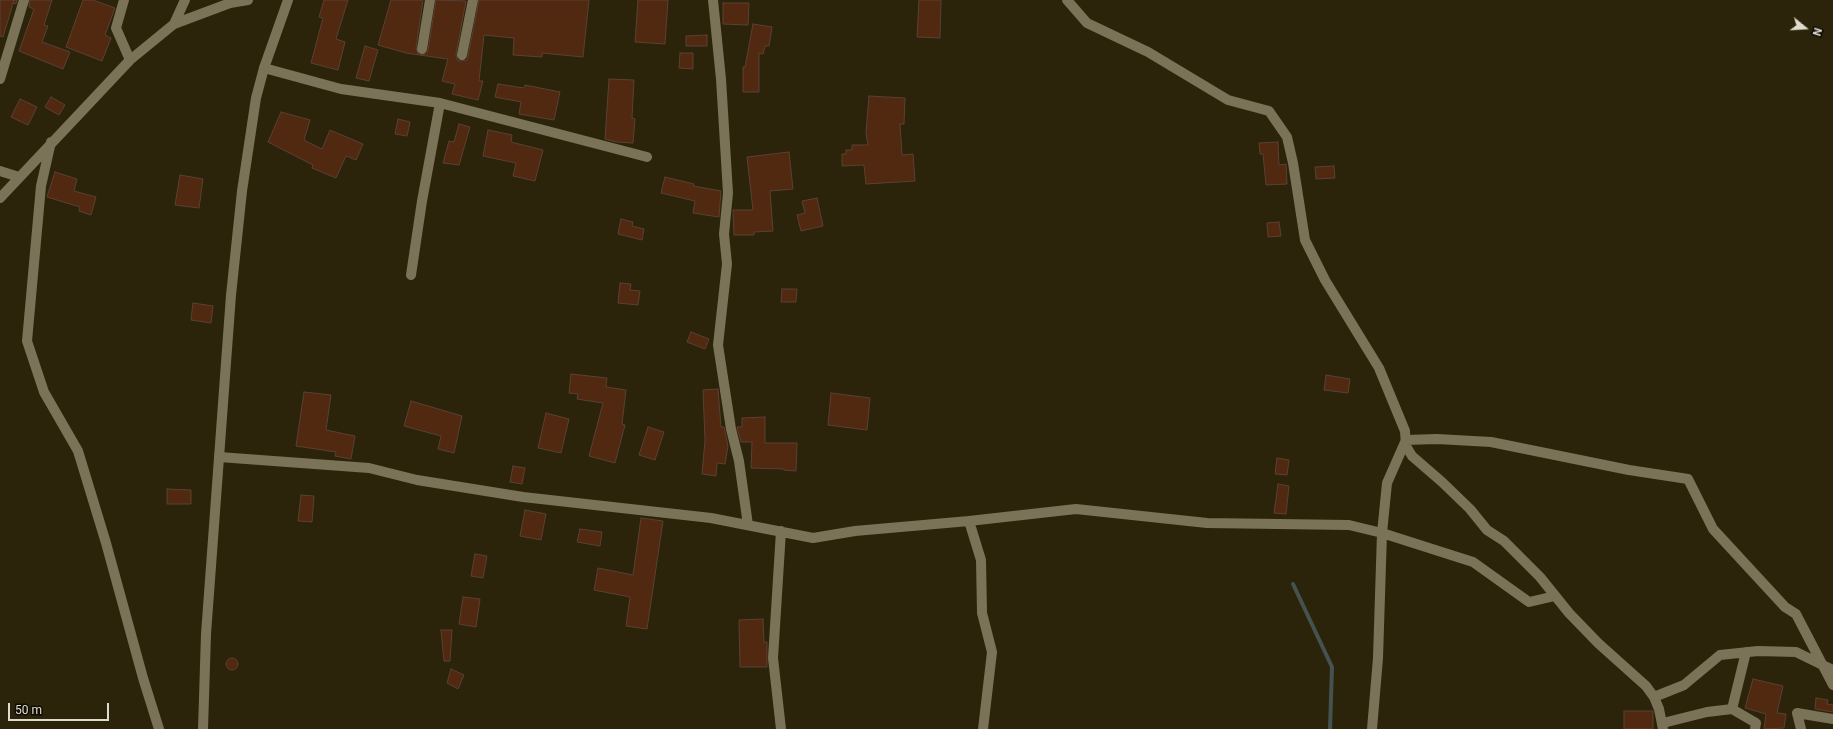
<!DOCTYPE html>
<style>
body{margin:0}
#map{position:relative;width:1833px;height:729px;overflow:hidden;background:#2b240b;font-family:Roboto,sans-serif}
canvas{display:block}
.north{position:absolute;left:1785px;top:8px;width:40px;height:40px;-webkit-text-stroke:3px #100d04;paint-order:stroke;rotate:108deg;font-size:11px;font-weight:700;line-height:16px;text-align:center;color:#e0dccd}
.north::after{content:'';display:block;margin:auto;width:14px;height:18px;background:#e0dccd;clip-path:polygon(50% 0,100% 100%,50% 72%,0 100%)}
.scale{position:absolute;left:8px;top:703px;width:101px;height:18px;box-sizing:border-box;border:2px solid #e0dccd;border-top:0;padding-left:5px;font-size:12px;line-height:14px;white-space:nowrap;color:#e0dccd;-webkit-text-stroke:3px #100d04;paint-order:stroke}
</style>
<div id="map">
<canvas width="1833" height="729"></canvas>
<div class="north">N</div>
<div class="scale">50 m</div>
</div>
<script>
const context = document.querySelector('canvas').getContext('2d');
context.lineJoin = 'round';
function poly(rows) {
  const path = new Path2D();
  for (const r of rows) {
    if (r.length === 3) {
      path.moveTo(r[0] + r[2], r[1]);
      path.arc(r[0], r[1], r[2], 0, 2 * Math.PI);
      continue;
    }
    path.moveTo(r[0], r[1]);
    for (let i = 2; i < r.length; i += 2) path.lineTo(r[i], r[i + 1]);
  }
  return path;
}
function trace(path, color, width, dash) {
  context.strokeStyle = color;
  context.lineWidth = width;
  context.lineCap = dash ? 'butt' : 'round';
  context.setLineDash(dash || []);
  context.stroke(path);
}
function fillPath(path, color) {
  context.fillStyle = color;
  context.fill(path, 'evenodd');
}
trace(poly([
 [1293,584,1332,667,1330,729]
]), '#45524f', 4);
const building = poly([
 [0,0,17,0,16,4,13,3,14,0,3,37,0,36,0,0],
 [30,0,52,0,44,25,48,26,42,42,70,52,63,69,19,51,34,9,29,7,30,0],
 [83,0,93,0,115,8,105,35,111,38,102,61,66,47,83,0],
 [324,0,348,0,336,39,345,42,338,70,311,63,323,18,319,17,324,0],
 [391,0,423,0,416,48,418,54,421,55,427,53,428,50,436,0,466,1,456,54,457,60,461,61,467,60,468,56,479,0,589,0,583,57,542,53,542,57,513,55,514,38,484,35,479,81,483,81,478,100,452,94,455,84,442,81,448,59,406,53,378,45,391,0],
 [638,0,668,0,665,44,635,42,638,0],
 [919,0,941,0,940,38,917,37,919,0],
 [723,3,749,3,748,25,723,24,723,3],
 [753,24,772,27,769,46,765,46,763,54,759,53,759,92,743,92,743,67,745,67,753,24],
 [707,35,707,46,686,46,686,36,707,35],
 [365,46,378,50,369,81,356,78,365,46],
 [680,53,693,53,693,69,679,68,680,53],
 [609,79,634,80,632,118,635,119,633,143,616,142,605,139,609,79],
 [498,84,524,88,525,85,560,92,554,120,519,114,521,102,495,97,498,84],
 [869,96,905,98,904,124,900,124,902,155,913,154,915,181,866,184,864,165,842,166,842,154,846,154,846,150,852,150,852,145,868,145,866,133,869,96],
 [51,97,65,105,59,115,45,107,51,97],
 [20,99,37,107,28,125,11,117,20,99],
 [281,112,310,120,304,140,322,149,330,130,363,144,356,160,346,156,336,178,312,168,313,165,268,142,281,112],
 [398,119,410,122,407,136,395,134,398,119],
 [459,124,470,127,459,165,443,163,449,141,454,142,459,124],
 [488,130,512,135,511,142,543,150,535,181,513,176,516,163,483,156,488,130],
 [1278,142,1279,165,1286,164,1287,184,1266,185,1263,154,1260,154,1259,143,1278,142],
 [789,152,793,189,770,191,773,231,754,232,754,235,734,235,733,210,753,210,747,157,789,152],
 [1334,166,1335,178,1316,179,1315,167,1334,166],
 [55,172,77,179,74,191,96,197,91,215,79,211,80,207,47,197,55,172],
 [180,175,203,179,199,208,175,205,180,175],
 [665,177,694,184,693,186,721,191,719,217,693,213,695,201,661,193,665,177],
 [817,198,823,226,801,231,797,215,805,213,802,201,817,198],
 [621,219,633,222,632,226,644,229,642,240,618,234,621,219],
 [1279,222,1281,236,1268,237,1267,223,1279,222],
 [620,283,631,284,630,290,640,291,638,305,618,303,620,283],
 [782,289,797,289,796,302,781,302,782,289],
 [193,303,213,306,211,323,191,320,193,303],
 [691,332,709,339,705,349,687,342,691,332],
 [571,374,607,378,606,387,626,390,622,424,625,425,615,463,589,456,603,403,577,399,578,394,569,393,571,374],
 [1326,375,1350,379,1348,393,1324,390,1326,375],
 [718,389,721,427,724,427,728,446,725,464,717,463,716,476,702,474,705,440,703,390,718,389],
 [304,392,331,395,326,430,355,436,351,459,335,456,336,452,296,446,304,392],
 [831,393,870,398,867,430,828,425,831,393],
 [411,401,462,416,454,453,438,449,441,436,404,426,411,401],
 [546,413,569,419,561,453,538,448,546,413],
 [765,417,765,443,797,443,796,471,784,470,784,469,751,468,752,442,741,442,737,427,742,427,742,418,765,417],
 [648,427,664,432,655,460,639,455,648,427],
 [1277,458,1289,460,1287,475,1275,474,1277,458],
 [513,466,525,468,522,484,510,482,513,466],
 [1278,484,1289,486,1286,514,1274,513,1278,484],
 [167,489,191,490,191,504,167,504,167,489],
 [301,495,314,496,312,522,298,521,301,495],
 [525,510,546,514,541,540,520,536,525,510],
 [641,518,663,521,647,629,626,626,630,597,594,590,598,568,633,575,641,518],
 [580,529,602,532,600,546,577,542,580,529],
 [475,554,487,556,483,578,471,576,475,554],
 [463,597,480,599,476,627,459,624,463,597],
 [763,619,764,642,767,642,767,667,740,667,739,620,763,619],
 [441,630,452,630,450,661,444,661,441,630],
 [232,664,6],
 [451,669,464,675,458,689,447,683,451,669],
 [1753,679,1783,686,1777,713,1786,714,1784,728,1764,729,1766,714,1745,708,1753,679],
 [1816,698,1828,700,1827,704,1833,705,1833,712,1815,709,1816,698],
 [1624,711,1653,711,1653,729,1624,729,1624,711]
]);
fillPath(building, '#512810');
trace(building, '#5a4134', 1);
trace(poly([
 [124,0,116,28,130,60],
 [713,0,721,79,728,193,724,234,727,264,718,345,731,429,739,461,748,525],
 [1067,0,1087,23,1148,52,1228,100,1269,111,1287,137,1293,163,1305,240,1325,280,1379,368,1405,431,1406,446,1412,456,1442,482,1470,509,1487,530,1504,541,1540,577,1569,613,1598,643,1646,686,1654,697,1659,709,1663,729],
 [174,24,185,0],
 [422,49,430,0],
 [462,55,473,0],
 [264,68,341,89,440,103,647,157],
 [0,79,24,0],
 [51,142,41,186,27,341,44,392,78,451,106,543,143,678,159,729],
 [0,171,19,177],
 [0,198,130,60,174,24,230,3,248,0],
 [411,275,422,201,440,103],
 [219,457,369,468,417,480,523,497,711,518,813,538,855,531,969,521,981,560,982,613,992,652,983,729],
 [969,521,1076,509,1207,523,1349,525,1382,533,1473,562,1529,602,1555,596],
 [1654,697,1684,685,1720,655,1758,651,1796,652,1833,670],
 [1732,709,1756,723,1755,729],
 [1663,723,1707,712,1732,709,1746,652],
 [781,729,773,658,781,531],
 [1372,729,1378,658,1382,533,1387,483,1406,440,1437,439,1491,442,1629,470,1688,479,1713,529,1785,607,1796,614,1833,685],
 [1801,729,1797,713,1833,719]
]), '#7b7358', 10);
trace(poly([
 [203,729,206,634,231,295,242,191,256,98,264,68,288,0]
]), '#7b7358', 10);
</script>
